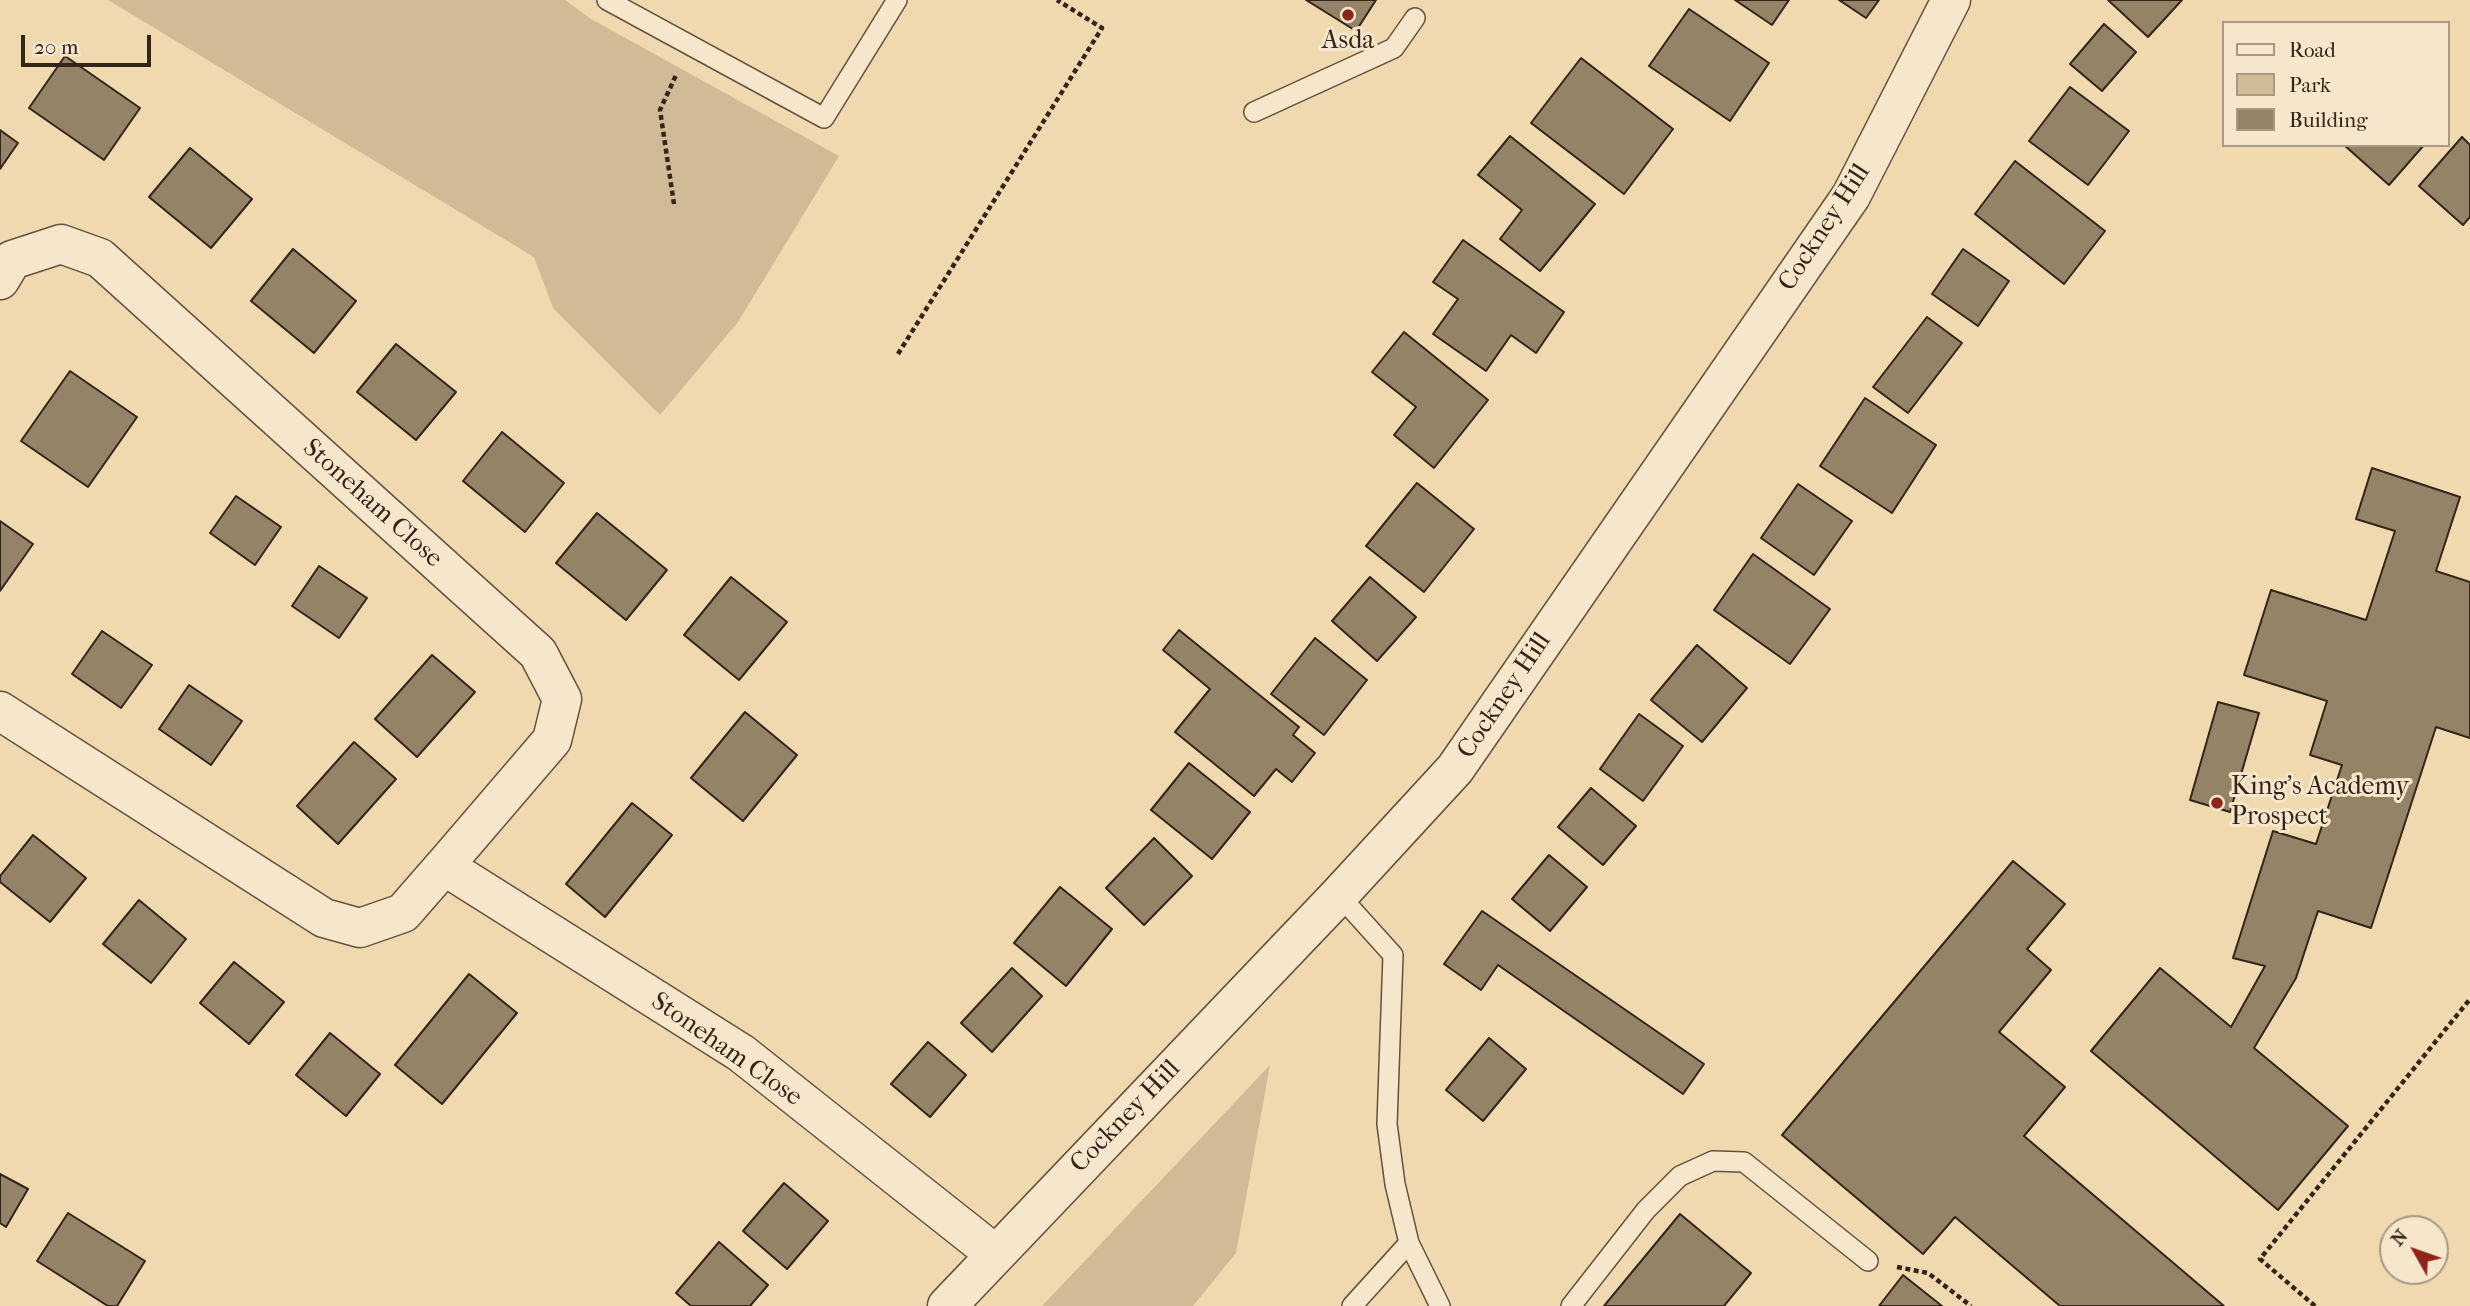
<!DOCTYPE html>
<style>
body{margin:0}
#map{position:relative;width:2470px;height:1306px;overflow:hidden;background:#f1d9af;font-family:"IM FELL French Canon",serif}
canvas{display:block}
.legend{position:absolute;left:2222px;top:21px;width:228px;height:126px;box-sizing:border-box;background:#f6e6cb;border:2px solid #a89984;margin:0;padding:9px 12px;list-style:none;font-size:21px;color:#32251a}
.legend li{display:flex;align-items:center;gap:14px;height:35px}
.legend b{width:35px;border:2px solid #a89984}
.north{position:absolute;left:2379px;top:1215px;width:70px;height:70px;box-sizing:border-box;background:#f6e6cb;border:2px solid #a89984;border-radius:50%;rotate:310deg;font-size:19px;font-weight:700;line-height:28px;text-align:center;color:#32251a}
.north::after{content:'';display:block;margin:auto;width:24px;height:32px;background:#8f2418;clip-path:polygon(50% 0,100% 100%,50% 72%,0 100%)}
.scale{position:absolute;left:21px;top:35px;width:130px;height:32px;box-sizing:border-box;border:4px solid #32251a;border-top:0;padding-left:9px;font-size:21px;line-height:24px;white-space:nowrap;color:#32251a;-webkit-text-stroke:5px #f6e6cb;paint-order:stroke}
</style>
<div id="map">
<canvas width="2470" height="1306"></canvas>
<ul class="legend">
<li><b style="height:9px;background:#f6e6cb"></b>Road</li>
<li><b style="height:19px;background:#d1ba96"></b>Park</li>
<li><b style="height:19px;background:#958367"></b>Building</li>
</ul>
<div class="north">N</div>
<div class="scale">20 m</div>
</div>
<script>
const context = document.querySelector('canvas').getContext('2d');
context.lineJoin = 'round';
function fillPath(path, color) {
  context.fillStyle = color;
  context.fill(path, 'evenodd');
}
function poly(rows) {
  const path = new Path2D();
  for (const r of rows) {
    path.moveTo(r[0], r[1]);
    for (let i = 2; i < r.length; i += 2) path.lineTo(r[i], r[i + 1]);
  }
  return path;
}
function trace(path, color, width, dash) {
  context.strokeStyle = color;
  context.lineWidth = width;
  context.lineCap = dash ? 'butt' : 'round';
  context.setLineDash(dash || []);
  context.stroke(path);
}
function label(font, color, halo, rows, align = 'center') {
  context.font = font + ' "IM FELL French Canon",serif';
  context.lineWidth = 6;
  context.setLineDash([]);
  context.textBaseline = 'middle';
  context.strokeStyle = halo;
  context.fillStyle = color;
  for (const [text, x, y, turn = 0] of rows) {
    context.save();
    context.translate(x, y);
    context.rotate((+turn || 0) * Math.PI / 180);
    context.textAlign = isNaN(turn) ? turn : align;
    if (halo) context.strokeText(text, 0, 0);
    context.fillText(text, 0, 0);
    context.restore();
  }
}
fillPath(poly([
 [108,0,565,0,591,19,839,156,738,322,660,415,553,308,534,257],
 [1270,1065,1236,1253,1193,1306,1042,1306]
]), '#d1ba96');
const building = poly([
 [1306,0,1376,0,1356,31,1306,0],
 [1735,0,1789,0,1772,25,1735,0],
 [1839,0,1879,0,1866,18,1839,0],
 [2108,0,2182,0,2148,37,2108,0],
 [1689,9,1769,63,1730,121,1649,66,1689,9],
 [2104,24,2136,52,2102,91,2070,64,2104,24],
 [65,56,140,108,104,160,29,108,65,56],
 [1581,58,1673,129,1624,194,1531,123,1581,58],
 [2070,87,2129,131,2088,185,2029,141,2070,87],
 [0,130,18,143,0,169,0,130],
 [1510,136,1595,204,1540,271,1500,239,1522,210,1478,175,1510,136],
 [2462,137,2470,145,2470,217,2463,225,2419,186,2462,137],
 [2344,145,2424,145,2389,185,2344,145],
 [190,148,252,199,211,248,149,197,190,148],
 [2015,161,2105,231,2064,284,1975,214,2015,161],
 [1463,240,1564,312,1536,353,1511,335,1486,371,1433,334,1458,299,1433,282,1463,240],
 [293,249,356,301,314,353,251,301,293,249],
 [1963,249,2009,281,1978,326,1932,294,1963,249],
 [1927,317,1962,343,1908,413,1873,387,1927,317],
 [1404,332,1488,400,1434,468,1394,435,1416,407,1372,372,1404,332],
 [396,344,456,392,416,440,357,392,396,344],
 [70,371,137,417,88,487,21,441,70,371],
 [1865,398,1936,445,1892,513,1820,466,1865,398],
 [502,432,564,483,525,532,463,481,502,432],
 [2372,468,2460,497,2436,571,2470,582,2470,738,2436,727,2371,928,2318,911,2296,978,2254,1048,2348,1126,2278,1210,2091,1051,2160,968,2231,1027,2265,966,2233,958,2273,831,2316,844,2342,765,2310,755,2327,701,2244,675,2271,590,2366,620,2395,531,2356,519,2372,468],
 [1417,483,1474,529,1424,592,1366,546,1417,483],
 [1798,484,1852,521,1814,575,1761,538,1798,484],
 [236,496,281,527,255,565,210,533,236,496],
 [597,513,667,570,626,620,556,563,597,513],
 [0,521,33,544,0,591,0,521],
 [1753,554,1830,609,1790,664,1714,610,1753,554],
 [319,566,367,598,339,638,292,606,319,566],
 [731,577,787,622,739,680,684,635,731,577],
 [1370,577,1416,617,1377,661,1332,621,1370,577],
 [1179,630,1299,727,1293,735,1315,753,1292,782,1276,769,1254,796,1175,732,1210,689,1163,650,1179,630],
 [102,631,152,665,121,708,72,674,102,631],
 [1315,638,1367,680,1324,735,1271,694,1315,638],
 [1697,645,1747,688,1702,742,1651,700,1697,645],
 [432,655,475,692,417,757,375,719,432,655],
 [189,685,242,721,211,765,159,729,189,685],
 [2218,702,2259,713,2230,812,2190,800,2218,702],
 [745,712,797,755,743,821,691,778,745,712],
 [1639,714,1683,746,1643,801,1600,769,1639,714],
 [354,742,396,779,338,844,297,806,354,742],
 [1189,763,1250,812,1212,859,1151,810,1189,763],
 [1591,788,1636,826,1603,865,1558,827,1591,788],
 [632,803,672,835,605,917,566,884,632,803],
 [33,835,86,878,50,922,0,882,0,876,33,835],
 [1154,838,1192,876,1144,925,1106,888,1154,838],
 [1549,855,1587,887,1550,931,1512,899,1549,855],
 [2013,861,2065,904,2027,949,2051,970,1999,1032,2065,1087,2024,1136,2224,1306,2060,1306,1955,1217,1923,1254,1782,1135,2013,861],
 [1060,887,1112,929,1066,986,1014,943,1060,887],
 [139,900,186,939,151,983,103,944,139,900],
 [1482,911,1704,1064,1683,1094,1498,965,1481,990,1444,964,1482,911],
 [234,962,284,1002,249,1044,200,1003,234,962],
 [1012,968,1042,996,992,1052,961,1023,1012,968],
 [469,974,517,1013,442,1104,395,1065,469,974],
 [330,1033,380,1074,346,1116,296,1075,330,1033],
 [1489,1038,1526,1069,1483,1121,1446,1090,1489,1038],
 [928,1042,966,1075,930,1117,891,1084,928,1042],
 [0,1174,28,1189,6,1227,0,1223,0,1174],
 [784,1183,828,1221,787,1269,743,1231,784,1183],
 [68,1213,145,1261,117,1306,108,1306,37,1261,68,1213],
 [1680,1214,1751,1273,1724,1306,1604,1306,1680,1214],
 [719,1242,768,1285,750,1306,691,1306,676,1293,719,1242],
 [1903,1275,1942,1306,1879,1306,1903,1275]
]);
fillPath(building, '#958367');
trace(building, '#32251a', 2);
const service = poly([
 [607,0,824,118,897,0],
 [1254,112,1394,48,1415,18],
 [1339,895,1393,955,1387,1124,1395,1184,1409,1243,1440,1306],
 [1352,1306,1409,1243],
 [1571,1306,1646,1210,1680,1176,1713,1161,1744,1162,1868,1261]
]);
const minor = poly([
 [0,280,12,260,61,244,100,258,538,653,562,699,552,740,444,866],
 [0,711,324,918,360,928,403,913,444,866,741,1053,995,1254],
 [947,1306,1339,895,1455,769,1851,196,1951,0]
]);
trace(service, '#62523f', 22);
trace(minor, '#62523f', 41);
trace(poly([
 [674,204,660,110,677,73],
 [898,354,1102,28,1057,0],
 [1897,1267,1928,1273,1971,1306],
 [2315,1306,2260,1259,2470,999]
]), '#32251a', 4.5, [5, 3.5]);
trace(service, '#f6e6cb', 19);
trace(minor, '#f6e6cb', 38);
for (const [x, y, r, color] of [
 [1348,15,7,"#8f2418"],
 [2217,803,7,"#8f2418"]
]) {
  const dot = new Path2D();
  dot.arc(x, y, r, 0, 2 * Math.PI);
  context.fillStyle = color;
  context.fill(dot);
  trace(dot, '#f6e6cb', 2.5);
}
label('26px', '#32251a', '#f6e6cb', [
 ["Asda",1348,42],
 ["King's Academy",2231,788,"left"],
 ["Prospect",2231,818,"left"]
]);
label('26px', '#32251a', '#f6e6cb', [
 ["Cockney Hill",1825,228,-57],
 ["Stoneham Close",372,504,42],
 ["Cockney Hill",1505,696,-56],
 ["Stoneham Close",726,1050,35],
 ["Cockney Hill",1126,1117,-46]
]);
</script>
